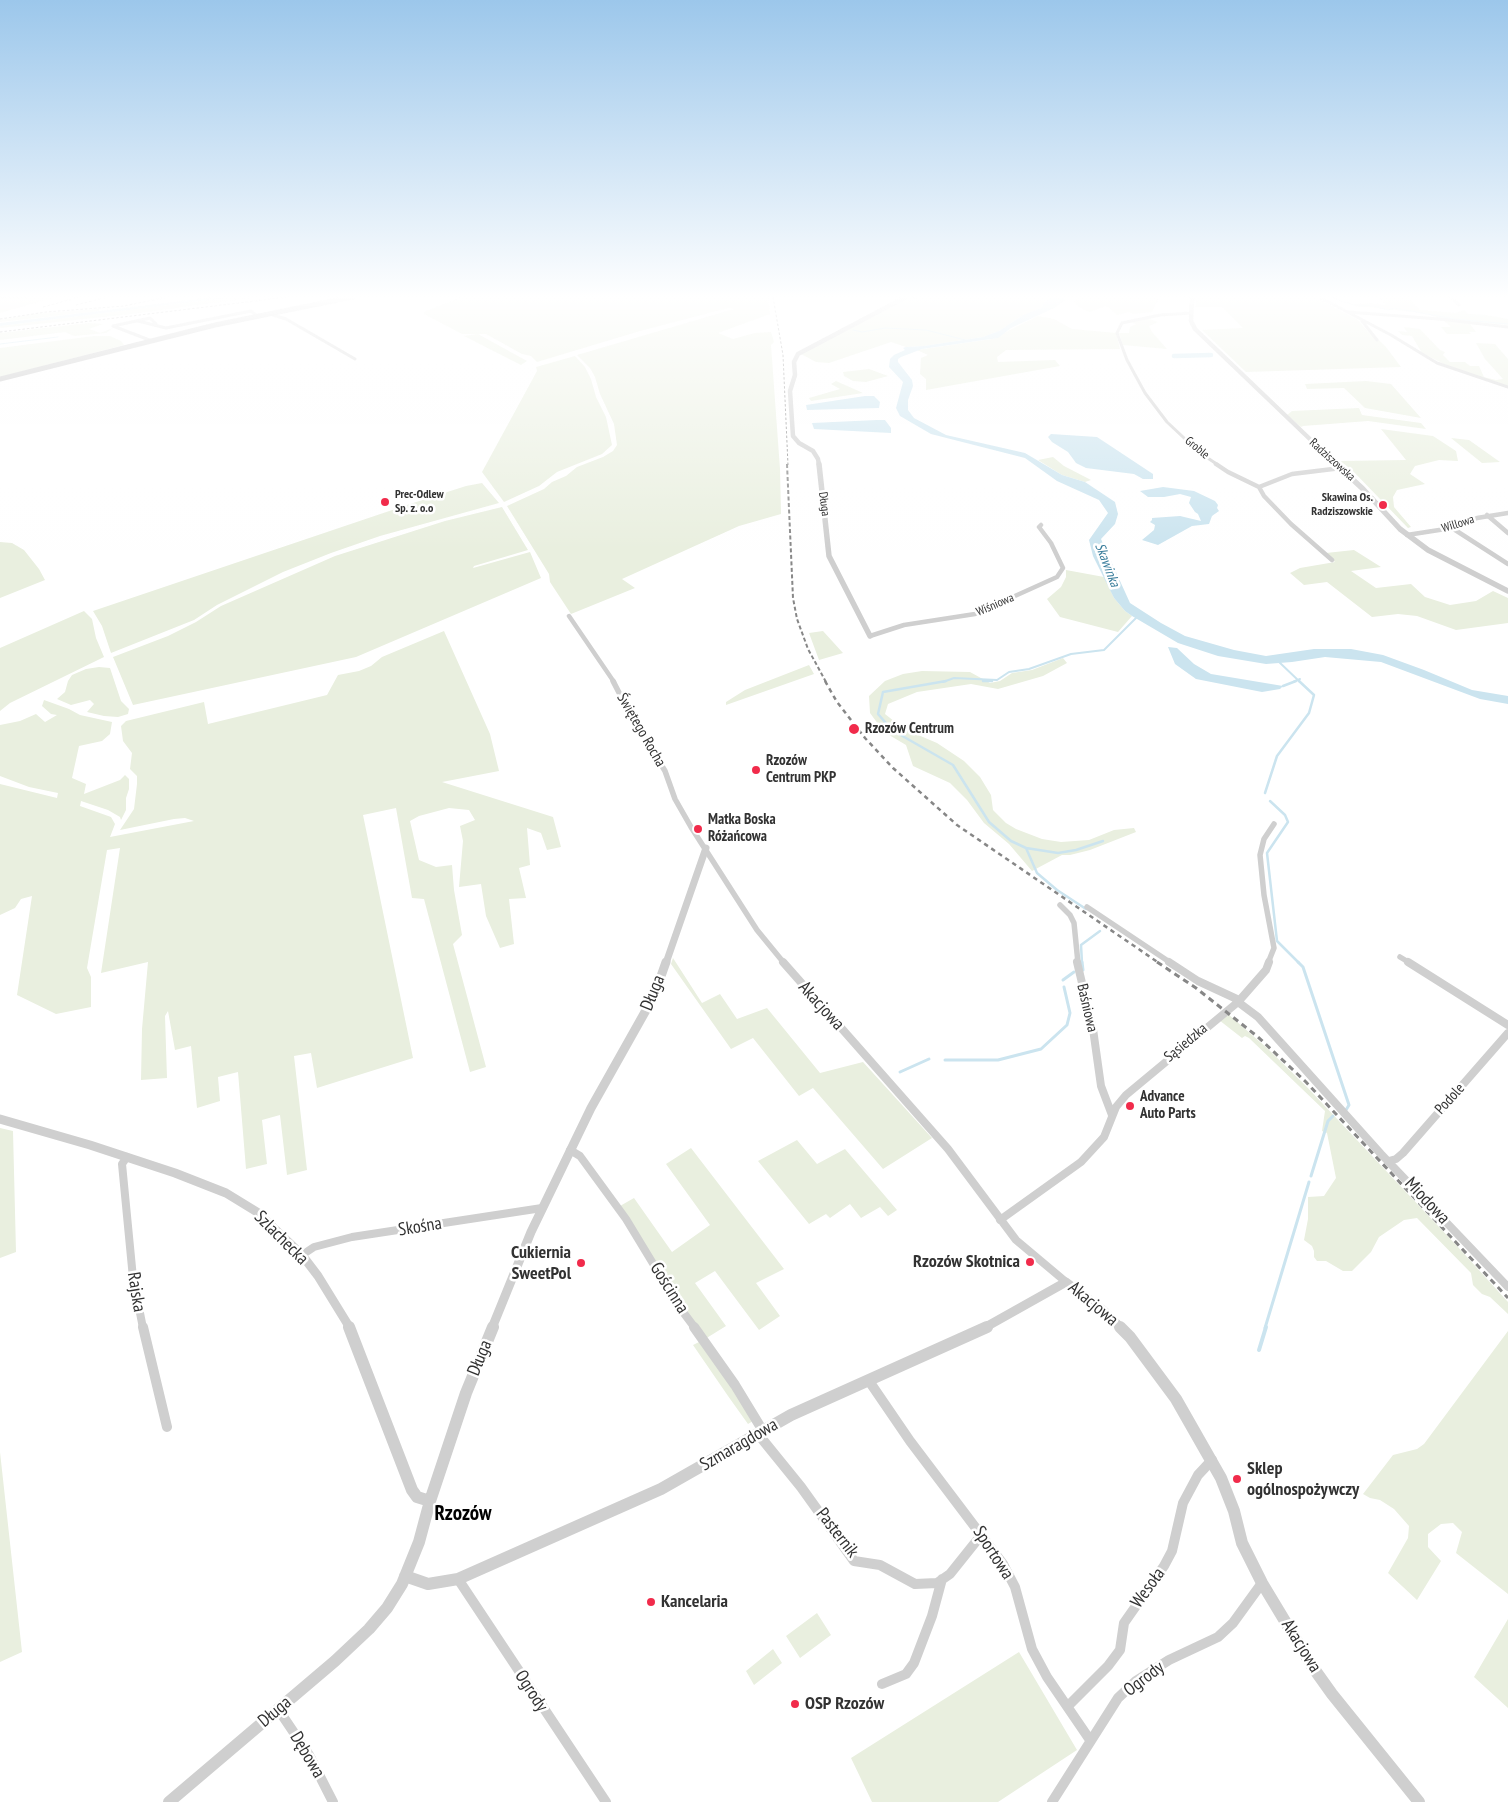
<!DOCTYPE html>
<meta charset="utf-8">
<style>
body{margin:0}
canvas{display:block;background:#fff}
</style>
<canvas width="1508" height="1802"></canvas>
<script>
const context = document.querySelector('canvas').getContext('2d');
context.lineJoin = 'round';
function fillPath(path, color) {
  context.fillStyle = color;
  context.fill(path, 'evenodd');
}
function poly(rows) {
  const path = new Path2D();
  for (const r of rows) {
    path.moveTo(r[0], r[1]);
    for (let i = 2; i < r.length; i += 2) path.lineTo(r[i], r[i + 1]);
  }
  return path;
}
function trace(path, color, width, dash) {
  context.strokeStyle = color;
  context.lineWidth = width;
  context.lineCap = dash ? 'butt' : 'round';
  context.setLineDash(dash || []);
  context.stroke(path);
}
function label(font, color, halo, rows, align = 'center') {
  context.font = font + ' "PT Sans Narrow",sans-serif';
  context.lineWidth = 5;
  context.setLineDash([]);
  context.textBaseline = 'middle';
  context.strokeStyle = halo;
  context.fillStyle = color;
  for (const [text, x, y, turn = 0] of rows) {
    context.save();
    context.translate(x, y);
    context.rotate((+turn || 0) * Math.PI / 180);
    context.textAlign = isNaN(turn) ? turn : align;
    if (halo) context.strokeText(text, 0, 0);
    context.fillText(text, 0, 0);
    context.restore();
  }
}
fillPath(poly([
 [57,297,3,312,0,313,0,298],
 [231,297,257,297,131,314,0,328,0,326],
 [462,297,768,297,770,314,718,333,733,339,755,333,771,332,774,342,771,345,780,469,781,514,739,526,622,579,635,588,571,614,550,582,549,574,507,506,544,489,552,482,566,476,577,467,603,457,613,451,617,445,614,424,600,394,595,377,590,368,577,355,734,309,728,308,640,331,537,362,531,356,522,354,486,334,462,334,424,314,424,312],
 [910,297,920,299,920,297,1053,297,1044,302,1041,308,1023,315,999,331,983,337,924,346,906,347,891,342,829,363,816,362,801,354],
 [1079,297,1159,297,1152,312,1133,314,1129,312,1117,315,1107,306,1089,312,1079,307,1074,302],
 [1197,297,1315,297,1358,320,1370,334,1373,334,1386,347,1401,367,1246,372,1202,330,1243,328,1222,307,1195,307],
 [1380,297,1408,297,1420,310,1456,313,1464,310,1468,314,1486,315,1508,319,1508,325,1438,318,1425,313,1355,306,1356,304,1370,303,1385,305],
 [99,309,99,311,0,322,0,320,32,314],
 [1038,316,1054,319,1072,329,1116,333,1120,349,1006,350,997,357,998,362,1055,360,1060,366,926,390,926,379,920,374,921,358,928,355,917,350,992,339],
 [1146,318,1158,322,1149,326,1152,332,1167,349,1123,345,1119,333,1129,333,1130,327,1136,324,1131,322],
 [1442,319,1470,324,1476,332,1469,332,1471,334,1447,334,1441,327,1451,327],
 [89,323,103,324,89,329,100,333,113,328,106,333,74,336,65,332,0,340,0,333],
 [1404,327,1420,329,1440,350,1445,352,1443,355,1450,362,1465,362,1470,366,1479,366,1484,377,1496,380,1503,379,1485,359,1476,343,1495,344,1508,359,1508,386,1450,367,1422,353,1412,336,1402,335,1398,331,1407,332],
 [478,334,527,361,521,365,464,336],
 [94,336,110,336,121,341,124,345,0,377,0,348],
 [575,356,585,367,591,379,596,397,606,417,612,445,602,454,557,472,539,486,504,502,482,472,537,371,536,367],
 [869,369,888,376,866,382,853,381,844,376,843,372],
 [836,381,863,393,811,401,809,398,840,389,831,384],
 [1366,381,1391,384,1421,418,1365,408,1344,388,1307,389,1305,384],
 [1359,408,1362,415,1421,423,1426,429,1368,421,1303,426,1301,427,1287,415,1292,411],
 [1381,429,1433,436,1456,451,1458,461,1439,460,1415,466,1410,474,1425,484,1397,490,1393,497,1394,507,1411,527,1408,528,1352,470,1340,461,1406,460],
 [1451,438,1469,440,1500,462,1482,463],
 [1053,457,1064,466,1091,480,1085,482,1062,475,1038,460],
 [482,483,499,503,380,536,331,553,283,572,217,605,194,620,111,653,102,626,93,611,410,504,466,486],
 [502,507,528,550,474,566,473,568,530,552,541,578,356,657,133,705,113,657,168,636,196,622,221,606,335,556,445,521],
 [0,542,12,543,24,550,39,569,45,580,0,598],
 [1354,550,1381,567,1351,571,1376,588,1411,584,1425,597,1450,605,1476,601,1493,591,1508,598,1508,623,1456,630,1417,616,1398,614,1372,617,1327,582,1304,585,1290,573,1300,568,1335,562,1326,553],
 [1066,570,1104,577,1114,598,1125,611,1132,616,1118,632,1060,617,1047,599,1061,587,1066,577],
 [84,611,92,619,96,638,104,657,10,703,0,711,0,648],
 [444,631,490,734,499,771,442,782,553,817,561,847,547,850,541,833,527,828,530,865,519,868,526,898,509,899,514,944,500,948,486,916,481,884,459,887,463,841,460,826,475,820,469,810,449,808,419,816,410,821,419,860,436,867,452,865,454,890,462,935,453,944,486,1067,470,1072,424,899,412,898,396,808,363,815,413,1058,317,1088,311,1053,294,1056,307,1170,287,1175,280,1115,262,1120,267,1164,246,1169,238,1072,218,1077,220,1101,197,1108,191,1046,175,1050,168,1011,165,1016,167,1078,141,1080,142,1029,148,962,101,973,120,848,107,850,87,968,91,977,91,1007,56,1014,17,995,32,896,21,899,15,908,0,915,0,784,57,798,58,793,29,787,0,776,0,725,20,721,36,714,45,722,57,715,51,714,42,706,44,700,69,709,80,715,112,722,110,734,102,741,79,746,72,778,86,784,84,794,120,780,125,775,129,779,129,789,126,798,126,810,121,820,120,817,108,810,81,801,80,806,111,817,115,824,110,837,194,821,185,818,174,819,120,830,134,809,137,784,137,776,130,769,132,753,123,741,121,726,126,721,204,702,208,724,327,695,338,675,359,671,371,666,382,657],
 [823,631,843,653,819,660,809,633],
 [1063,658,1067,663,1043,676,998,689,971,684,917,692,888,704,885,714,904,729,937,743,964,761,980,777,991,795,993,810,1006,823,1016,829,1042,839,1061,842,1089,840,1114,830,1134,828,1136,832,1090,850,1070,855,1062,855,1032,871,1009,844,984,823,967,800,950,783,913,766,906,745,884,732,870,713,869,696,885,681,903,674,922,671,970,672,990,683,1000,681,1012,673,1032,670],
 [809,665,814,674,726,705,726,702,745,690],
 [99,667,110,668,121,701,129,709,128,714,118,717,104,716,87,712,94,704,90,700,71,705,57,699,65,692,68,681,72,675,86,669],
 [673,958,702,1003,720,994,737,1019,767,1008,820,1073,863,1062,932,1138,883,1169,813,1088,799,1096,753,1038,731,1049,671,964],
 [1228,1014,1267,1048,1306,1086,1457,1246,1508,1302,1508,1314,1490,1297,1482,1294,1473,1285,1471,1273,1417,1218,1404,1220,1379,1237,1371,1252,1352,1271,1343,1271,1326,1261,1317,1261,1314,1257,1314,1251,1312,1246,1304,1240,1308,1219,1308,1197,1324,1196,1336,1178,1327,1133,1322,1131,1325,1111,1249,1038,1245,1036,1242,1038,1219,1020],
 [0,1128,13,1131,16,1252,0,1258],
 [797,1140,817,1164,845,1149,897,1210,888,1216,880,1207,861,1218,850,1204,830,1218,826,1214,809,1224,758,1161],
 [691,1148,784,1269,756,1283,780,1316,759,1330,715,1271,695,1283,726,1326,705,1339,620,1206,634,1198,672,1252,710,1225,666,1164],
 [1508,1331,1508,1594,1456,1553,1462,1532,1453,1523,1441,1524,1428,1534,1428,1547,1441,1561,1417,1600,1388,1573,1408,1538,1409,1526,1394,1509,1380,1500,1370,1498,1363,1494,1393,1455,1417,1449,1424,1444],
 [699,1342,732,1387,753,1421,748,1424,728,1396,693,1345],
 [0,1452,22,1652,0,1662],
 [817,1613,831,1635,800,1658,786,1636],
 [1508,1619,1508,1708,1474,1677],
 [773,1649,782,1663,754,1685,746,1671],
 [1019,1652,1077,1750,998,1802,872,1802,851,1758]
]), '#e9efdf');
fillPath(poly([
 [215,297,231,297,0,326,0,323],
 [1053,297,1065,297,1064,301,1054,308,1011,328,998,338,922,349,901,357,898,359,898,362,912,380,913,386,908,400,908,410,914,418,946,435,1025,453,1062,475,1085,482,1115,502,1118,514,1115,524,1101,539,1130,603,1161,623,1185,636,1234,650,1266,656,1314,649,1351,649,1383,655,1424,670,1472,690,1508,696,1508,704,1480,699,1381,662,1325,657,1292,662,1266,664,1218,656,1178,643,1132,616,1125,611,1114,598,1093,556,1089,540,1108,513,1099,500,1057,481,1025,458,931,434,900,416,896,408,903,382,889,367,890,359,894,355,905,350,903,348,906,347,924,346,983,337,999,331,1023,315,1041,308,1044,302],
 [865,396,874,396,880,402,879,408,807,410,806,405],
 [877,420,885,420,891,428,891,433,814,429,812,423],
 [1051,434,1097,437,1153,474,1153,479,1143,479,1134,474,1086,468,1076,463,1068,452,1052,442,1048,437],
 [1163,487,1194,491,1215,501,1218,505,1217,508,1219,511,1212,516,1209,524,1192,526,1158,545,1142,540,1154,530,1155,525,1150,522,1152,520,1152,518,1180,516,1201,521,1198,514,1195,512,1189,503,1191,497,1180,494,1164,497,1148,497,1140,491],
 [1168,647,1177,648,1194,664,1211,674,1283,686,1280,689,1262,692,1196,679,1175,664]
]), '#cbe4ef');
trace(poly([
 [1329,297,1354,305,1374,306,1388,310,1395,308,1454,319,1508,324],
 [853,330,862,332,885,328,926,330,969,341],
 [0,344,58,337]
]), '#cbe4ef', 1);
trace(poly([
 [1278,661,1300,682],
 [943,682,954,678,997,680,1009,672,1029,669,1071,654,1104,650,1138,616],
 [1293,682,1300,679]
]), '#cbe4ef', 2);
trace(poly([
 [946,681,883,692,878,714,892,730,953,765,989,822,1011,841,1026,848,1037,873,1057,890,1086,909],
 [983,681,992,681],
 [1283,686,1296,681],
 [1265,793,1277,756,1309,713,1314,695,1299,681],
 [1270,801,1285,815,1288,822,1267,853,1277,941,1299,963],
 [1026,848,1058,853,1076,850,1103,841],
 [1082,963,1081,945,1100,931]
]), '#cbe4ef', 2.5);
trace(poly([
 [1082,962,1083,970],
 [1298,962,1303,967,1349,1105,1346,1110],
 [1063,980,1074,972],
 [945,1060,998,1060,1041,1049,1067,1025,1070,1013,1064,987],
 [900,1072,929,1059],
 [1311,1176,1328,1121,1333,1116],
 [1265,1328,1309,1182]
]), '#cbe4ef', 3);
trace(poly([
 [1259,1350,1266,1327]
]), '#cbe4ef', 4);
trace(poly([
 [1174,356,1211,355]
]), '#cbe4ef', 4.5);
trace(poly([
 [1319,297,1391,335,1437,363,1508,387],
 [1451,297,1459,305],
 [1348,312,1439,319,1508,327],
 [1191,313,1160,315,1122,323,1117,333,1127,360,1145,393,1167,422,1199,452,1218,465],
 [270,314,286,319,355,359],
 [138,321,166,328,251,311,257,316],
 [1362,321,1377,340],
 [152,341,113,326,150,318,156,324]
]), '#cfcfcf', 3);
trace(poly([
 [1216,464,1228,472,1259,487,1292,474,1341,468],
 [1259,487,1264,496,1291,524,1332,560],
 [1487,515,1508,533],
 [1452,528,1508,564],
 [1407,535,1452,528,1477,518,1508,513],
 [569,616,614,682],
 [870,636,904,625,975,614,1057,577,1063,568,1051,543,1039,527,1041,525]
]), '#cfcfcf', 4.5);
trace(poly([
 [613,681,630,714,665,771,675,799,691,827,757,930,784,963],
 [1060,905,1070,915,1074,923,1078,963],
 [1087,907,1171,963],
 [1400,957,1410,963],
 [1268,963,1274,948,1264,895,1260,855,1264,839,1274,824]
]), '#cfcfcf', 5.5);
trace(poly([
 [783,962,948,1149,1016,1240,1066,1282],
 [1077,962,1093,1029,1101,1086,1112,1115],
 [1169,962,1198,981,1239,1000],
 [1408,962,1508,1025],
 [1238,1002,1258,1017,1381,1154,1508,1287],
 [570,1150,580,1156,626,1219,680,1308,695,1328],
 [127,1157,122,1164,133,1278,143,1328],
 [1389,1161,1396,1159,1403,1153,1508,1033],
 [1000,1220,1081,1162,1104,1137,1116,1107,1126,1095,1238,1002,1266,970,1269,962],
 [302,1255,314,1247,352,1237,542,1208]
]), '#cfcfcf', 8);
trace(poly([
 [143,1327,167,1427],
 [694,1327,735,1385,763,1431],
 [869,1381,910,1441,1003,1564,1015,1587,1032,1649,1047,1677,1090,1740],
 [758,1434,801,1487,854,1561,880,1565,915,1584,937,1583,950,1574,982,1534],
 [458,1579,606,1802],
 [882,1684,906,1674,914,1663,932,1616,942,1579],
 [1068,1706,1108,1666,1120,1650,1124,1623,1164,1566,1172,1551,1183,1503,1198,1475,1212,1460],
 [278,1709,309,1755,333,1802],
 [1052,1802,1118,1698,1136,1681,1169,1660,1218,1637,1233,1623,1262,1583]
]), '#cfcfcf', 10);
trace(poly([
 [1192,297,1191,321,1195,329,1337,465],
 [819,465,818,459,813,451,799,443,793,436,790,391,795,375,794,362,798,354,906,297]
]), '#cfcfcf', 4.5);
trace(poly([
 [819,464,829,556,870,636],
 [1336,464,1363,489,1400,529,1428,550,1508,591]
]), '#cfcfcf', 5.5);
trace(poly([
 [666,963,706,848]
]), '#cfcfcf', 7);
trace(poly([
 [0,1119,90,1145,175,1173,226,1193,257,1212,302,1255,318,1276,350,1328],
 [492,1328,531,1232,591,1108,654,996,666,962],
 [984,1328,1066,1282,1103,1310,1121,1328]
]), '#cfcfcf', 9);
trace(poly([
 [349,1327,412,1490,417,1497,430,1501],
 [1120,1327,1130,1337,1176,1399,1221,1478,1234,1511,1242,1543,1262,1583,1312,1666,1332,1694,1419,1802],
 [405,1576,428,1584,458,1579,661,1489,791,1415,987,1327],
 [169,1802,335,1661,369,1629,387,1608,402,1584,419,1542,430,1501,466,1393,493,1327]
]), '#cfcfcf', 12);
trace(poly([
 [0,379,215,325,352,297]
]), '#bcbcbc', 5);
trace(poly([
 [773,297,783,355,788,465],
 [76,305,107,297],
 [43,307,80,297],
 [0,319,46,312,124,306,168,297],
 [0,332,288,297]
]), '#878787', 1, [2.5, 2]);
trace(poly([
 [787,464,793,598,797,619,808,649,826,682]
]), '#878787', 2, [4, 2.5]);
trace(poly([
 [825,681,837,702,865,738,893,768,957,825,1159,963]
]), '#878787', 2.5, [4.5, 4]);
trace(poly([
 [1157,962,1196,988,1258,1037,1306,1082,1508,1298]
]), '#878787', 3, [6, 4.5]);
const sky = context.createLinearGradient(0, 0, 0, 550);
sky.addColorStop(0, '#9cc7eb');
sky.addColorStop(0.54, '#fff');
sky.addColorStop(1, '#ffffff00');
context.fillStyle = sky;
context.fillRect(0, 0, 1508, 550);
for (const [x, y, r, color] of [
 [385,502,5,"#f12b4b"],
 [1383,505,5,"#f12b4b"],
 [854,729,6,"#f12b4b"],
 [756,770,5,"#f12b4b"],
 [698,829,5,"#f12b4b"],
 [1130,1106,5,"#f12b4b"],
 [1030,1262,5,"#f12b4b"],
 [581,1263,5,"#f12b4b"],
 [1237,1479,5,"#f12b4b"],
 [651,1602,5,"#f12b4b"],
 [795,1704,5,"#f12b4b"]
]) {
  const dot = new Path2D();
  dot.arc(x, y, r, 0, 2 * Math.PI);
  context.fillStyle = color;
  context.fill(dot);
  trace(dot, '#fff', 2);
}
label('12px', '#323232', '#fff', [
 ["Groble",1197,448,39],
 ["Radziszowska",1332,460,42],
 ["Długa",824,504,82],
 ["Willowa",1458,524,-17],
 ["Wiśniowa",995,605,-23]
]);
label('bold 12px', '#323232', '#fff', [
 ["Prec-Odlew",395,495],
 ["Sp. z. o.o",395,509],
 ["Skawina Os.",1373,498,"right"],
 ["Radziszowskie",1373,512,"right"]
], 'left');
label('italic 14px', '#397d9b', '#fff', [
 ["Skawinka",1107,565,69]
]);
label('bold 15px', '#323232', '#fff', [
 ["Rzozów Centrum",865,729],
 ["Rzozów",766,761],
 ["Centrum PKP",766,778],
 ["Matka Boska",708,820],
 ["Różańcowa",708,837],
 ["Advance",1140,1097],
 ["Auto Parts",1140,1114]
], 'left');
label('15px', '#323232', '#fff', [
 ["Świętego Rocha",641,730,60],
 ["Baśniowa",1087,1008,77],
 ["Sąsiedzka",1186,1043,-40],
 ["Podole",1450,1099,-48]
]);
label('18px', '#323232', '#fff', [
 ["Długa",653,993,-68],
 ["Akacjowa",821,1006,48],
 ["Miodowa",1427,1201,47],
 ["Skośna",420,1227,-9],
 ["Szlachecka",281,1238,45],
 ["Gościnna",669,1288,58],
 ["Rajska",136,1292,81],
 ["Akacjowa",1093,1304,40],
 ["Długa",480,1358,-68],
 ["Szmaragdowa",739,1445,-30],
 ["Pasternik",837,1533,52],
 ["Sportowa",993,1553,57],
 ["Wesoła",1148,1588,-54],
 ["Akacjowa",1301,1646,58],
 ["Ogrody",1144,1679,-37],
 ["Ogrody",531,1691,57],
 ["Długa",275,1712,-40],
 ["Dębowa",307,1755,59]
]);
label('bold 18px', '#323232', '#fff', [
 ["Cukiernia",571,1253,"right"],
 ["SweetPol",571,1274,"right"],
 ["Rzozów Skotnica",1020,1262,"right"],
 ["Sklep",1247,1469],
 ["ogólnospożywczy",1247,1490],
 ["Kancelaria",661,1602],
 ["OSP Rzozów",805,1704]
], 'left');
label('bold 21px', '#000', '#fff', [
 ["Rzozów",463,1514]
]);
</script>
